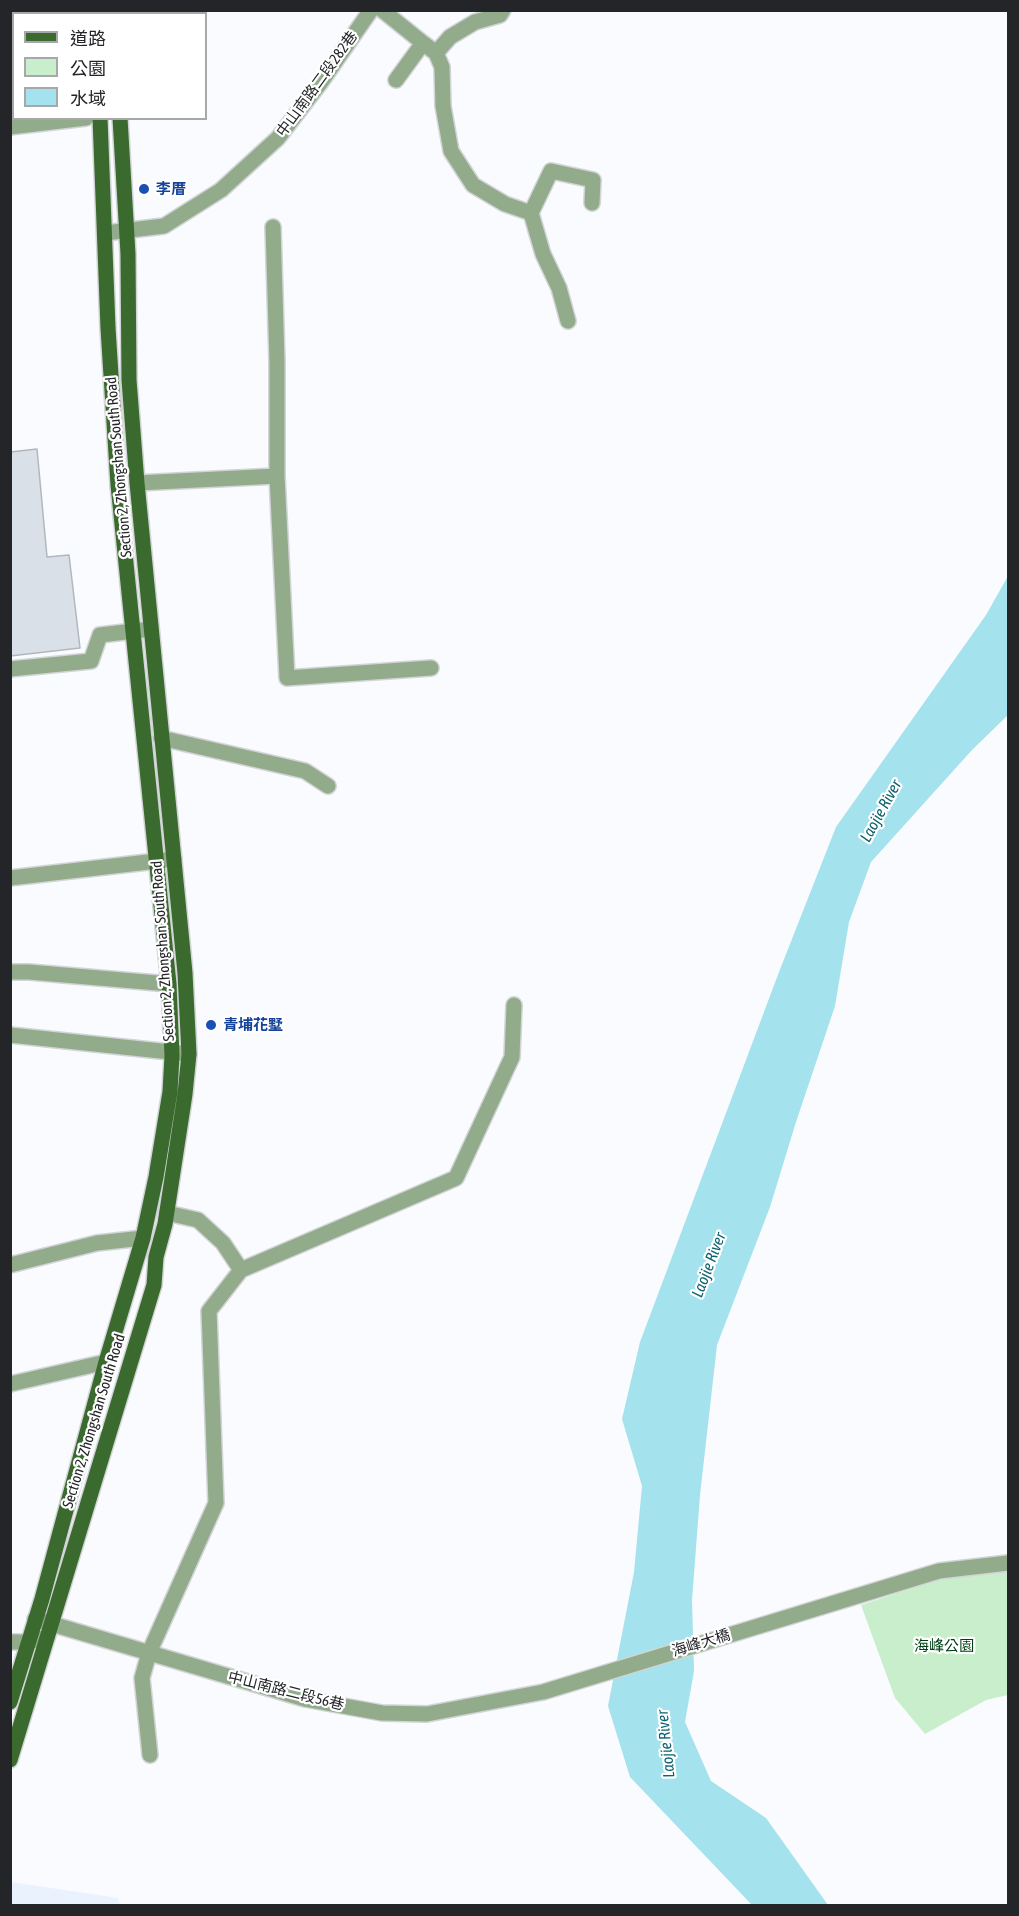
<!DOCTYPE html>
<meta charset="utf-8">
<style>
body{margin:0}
#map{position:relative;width:1019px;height:1916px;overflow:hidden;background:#f9fbfe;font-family:"Asap Condensed","Noto Sans TC",sans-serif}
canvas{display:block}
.frame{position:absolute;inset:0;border:12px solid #232528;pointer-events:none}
.legend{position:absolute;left:12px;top:12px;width:195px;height:108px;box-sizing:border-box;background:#fff;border:2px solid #a7a8a9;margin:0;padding:8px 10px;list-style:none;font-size:18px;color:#232528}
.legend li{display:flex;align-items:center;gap:12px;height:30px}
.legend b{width:30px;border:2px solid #a7a8a9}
</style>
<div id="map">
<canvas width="1019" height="1916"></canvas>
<div class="frame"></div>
<ul class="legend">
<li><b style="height:8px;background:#3a6a2d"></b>道路</li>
<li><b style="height:16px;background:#c8eecb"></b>公園</li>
<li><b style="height:16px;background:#a4e2ed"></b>水域</li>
</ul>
</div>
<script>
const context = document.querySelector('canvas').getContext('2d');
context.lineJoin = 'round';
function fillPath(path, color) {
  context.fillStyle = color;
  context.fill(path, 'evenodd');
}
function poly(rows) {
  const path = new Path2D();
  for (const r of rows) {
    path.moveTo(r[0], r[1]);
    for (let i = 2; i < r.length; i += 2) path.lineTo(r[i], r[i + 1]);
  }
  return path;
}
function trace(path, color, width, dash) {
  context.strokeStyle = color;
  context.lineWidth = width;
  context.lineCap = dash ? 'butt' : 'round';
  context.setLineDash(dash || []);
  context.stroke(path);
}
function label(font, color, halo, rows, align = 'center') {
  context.font = font + ' "Asap Condensed","Noto Sans TC",sans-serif';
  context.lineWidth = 4.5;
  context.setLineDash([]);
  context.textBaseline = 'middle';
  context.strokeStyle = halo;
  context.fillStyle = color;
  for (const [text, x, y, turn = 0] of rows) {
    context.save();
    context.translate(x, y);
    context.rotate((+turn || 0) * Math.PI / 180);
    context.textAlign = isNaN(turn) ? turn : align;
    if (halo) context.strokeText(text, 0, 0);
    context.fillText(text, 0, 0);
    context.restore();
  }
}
fillPath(poly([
 [11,1882,118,1898,120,1905,11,1905]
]), '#eaf2fe');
fillPath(poly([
 [1001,1569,1008,1570,1008,1695,986,1700,925,1734,895,1698,861,1605,937,1580]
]), '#c8eecb');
fillPath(poly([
 [11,10,52,11,52,13,14,14,14,101,11,102],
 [1008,576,1008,715,972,750,871,862,849,922,835,1006,796,1122,770,1207,717,1345,700,1495,692,1600,694,1671,685,1722,711,1781,766,1818,828,1905,752,1905,630,1777,608,1706,634,1572,642,1486,622,1419,640,1342,779,972,836,827,986,615]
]), '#a4e2ed');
const building = poly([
 [37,449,47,557,69,555,80,648,10,656,10,452,37,449]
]);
fillPath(building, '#dae0e8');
trace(building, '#b1b7be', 1.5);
const minor = poly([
 [382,10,423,43,396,80],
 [423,43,436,53,442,67,443,106,451,151,473,185,505,204,531,213,551,171,593,180,592,203],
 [436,53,450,37,475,22,500,15,503,10],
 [10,127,86,118],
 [531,213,543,254,559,288,568,321],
 [105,233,164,226,221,190,278,138,321,82,371,10],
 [277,476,287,678,431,668],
 [137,483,277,476,277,361,273,227],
 [10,669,91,661,100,635,151,629],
 [161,738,305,771,328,786],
 [10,878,174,859],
 [10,972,29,972,169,984],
 [10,1035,189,1054],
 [167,1213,198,1220,223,1243,241,1270],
 [10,1265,97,1243,143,1238],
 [10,1384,106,1362],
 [35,1619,305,1699,382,1713,427,1714,543,1692,939,1571,1008,1563],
 [10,1642,29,1642,47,1637],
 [150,1755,142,1678,149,1653,216,1503,209,1311,241,1270,456,1178,512,1057,514,1005]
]);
const major = poly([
 [94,10,94,14],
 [113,10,113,14],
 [10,1702,42,1599,106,1362,143,1238,156,1177,170,1092,172,1056,169,984,118,485,108,328,100,118],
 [10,1760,154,1285,156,1257,165,1224,185,1094,189,1054,185,973,137,483,129,380,128,254,120,118]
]);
trace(minor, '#d2d4d7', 18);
trace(major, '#d2d4d7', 18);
trace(minor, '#92ac8b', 15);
trace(major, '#3a6a2d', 15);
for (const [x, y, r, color] of [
 [144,189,6,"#1a4fb4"],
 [211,1025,6,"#1a4fb4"]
]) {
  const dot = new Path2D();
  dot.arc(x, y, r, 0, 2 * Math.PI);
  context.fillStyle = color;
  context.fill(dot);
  trace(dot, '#fff', 2);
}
label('15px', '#232528', '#fff', [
 ["中山南路二段282巷",317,84,-54],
 ["Section 2, Zhongshan South Road",119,467,-95],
 ["Section 2, Zhongshan South Road",163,951,-94],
 ["Section 2, Zhongshan South Road",94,1421,-73],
 ["海峰大橋",701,1643,-17],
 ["中山南路二段56巷",286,1691,14]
]);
label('bold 15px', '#164399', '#fff', [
 ["李厝",156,189],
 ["青埔花墅",223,1025]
], 'left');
label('15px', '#014014', '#fff', [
 ["海峰公園",944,1646]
]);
label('italic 16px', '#0d636e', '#fff', [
 ["Laojie River",881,811,-61],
 ["Laojie River",709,1265,-69],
 ["Laojie River",666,1744,-96]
]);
</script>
